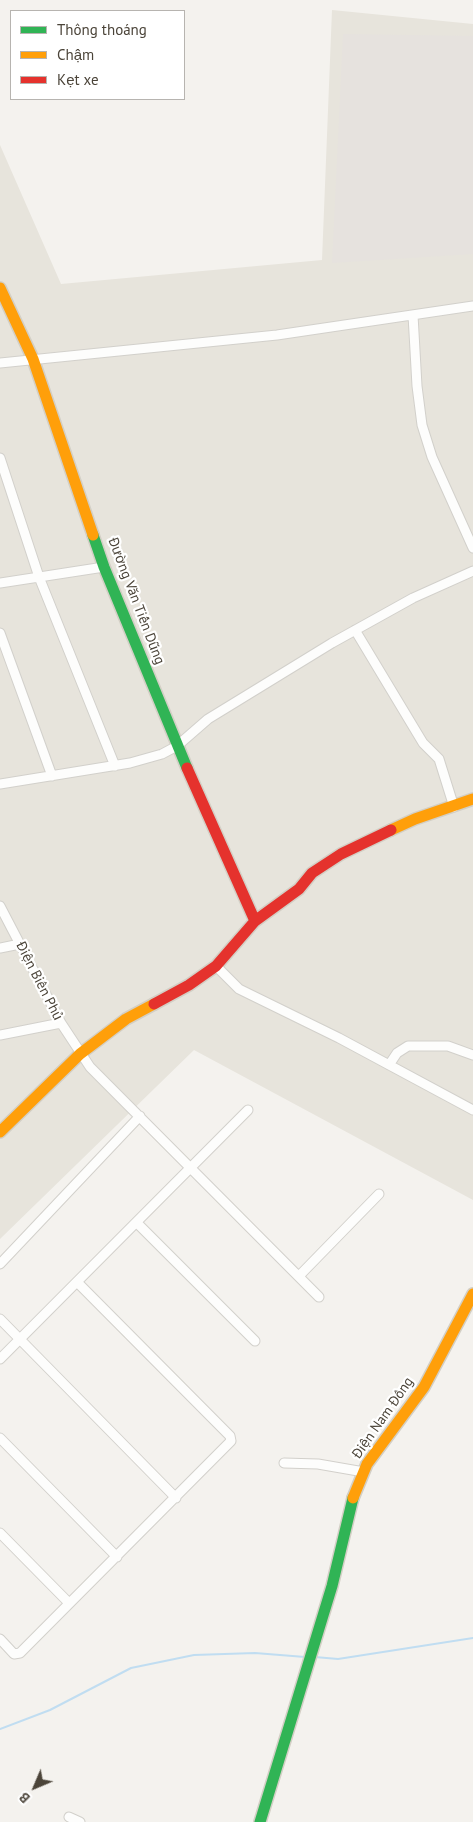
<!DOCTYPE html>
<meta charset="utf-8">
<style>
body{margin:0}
#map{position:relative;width:473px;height:1822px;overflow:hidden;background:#f4f2ee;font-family:"PT Sans",sans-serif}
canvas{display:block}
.legend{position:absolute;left:10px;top:10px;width:175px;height:90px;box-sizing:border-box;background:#fff;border:1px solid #b7b4b0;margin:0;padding:6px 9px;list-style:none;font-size:15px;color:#4b4439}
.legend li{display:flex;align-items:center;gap:10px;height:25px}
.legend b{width:25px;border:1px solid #b7b4b0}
.north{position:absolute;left:10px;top:1762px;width:50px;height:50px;-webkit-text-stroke:4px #fff;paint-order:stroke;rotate:225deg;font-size:14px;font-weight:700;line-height:20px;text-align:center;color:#4b4439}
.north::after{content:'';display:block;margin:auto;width:18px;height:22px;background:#4b4439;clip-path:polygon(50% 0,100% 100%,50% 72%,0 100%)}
</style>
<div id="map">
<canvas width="473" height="1822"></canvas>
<ul class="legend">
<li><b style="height:6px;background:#30b455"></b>Thông thoáng</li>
<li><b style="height:6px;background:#ff9f0a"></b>Chậm</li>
<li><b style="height:6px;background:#e5322d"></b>Kẹt xe</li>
</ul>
<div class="north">B</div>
</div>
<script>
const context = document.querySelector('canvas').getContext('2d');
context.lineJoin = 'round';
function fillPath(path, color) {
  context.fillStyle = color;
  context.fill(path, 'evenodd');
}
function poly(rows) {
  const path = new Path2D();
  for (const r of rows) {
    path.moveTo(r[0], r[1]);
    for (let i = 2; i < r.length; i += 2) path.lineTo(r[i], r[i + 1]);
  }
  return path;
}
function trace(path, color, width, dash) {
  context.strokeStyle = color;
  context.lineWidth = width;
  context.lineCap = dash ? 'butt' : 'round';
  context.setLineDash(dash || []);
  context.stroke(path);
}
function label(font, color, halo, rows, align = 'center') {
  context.font = font + ' "PT Sans",sans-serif';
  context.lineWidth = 4.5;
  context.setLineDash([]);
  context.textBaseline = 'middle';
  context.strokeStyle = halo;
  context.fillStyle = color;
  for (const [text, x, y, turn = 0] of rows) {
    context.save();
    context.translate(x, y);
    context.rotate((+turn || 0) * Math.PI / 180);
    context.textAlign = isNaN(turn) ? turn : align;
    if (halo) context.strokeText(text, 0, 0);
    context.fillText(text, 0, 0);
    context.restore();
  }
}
fillPath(poly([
 [332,10,473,24,473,1200,194,1050,0,1239,0,145,61,284,322,260]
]), '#e7e4dc');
fillPath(poly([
 [343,34,473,36,473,254,332,263]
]), '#e6e2de');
trace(poly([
 [315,1657,338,1659,473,1638],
 [0,1729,50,1710,131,1668,194,1655,255,1653,305,1657]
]), '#c0ddf1', 2);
const street = poly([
 [413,315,417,386,422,425,432,457,473,548],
 [0,363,277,335,473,306],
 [0,458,39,577,115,766],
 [0,583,104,567],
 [355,630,423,743,439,759,454,807],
 [0,633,52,776],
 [0,784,130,763,162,754,177,746,208,719,332,643,413,598,473,571],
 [0,906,61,1023,90,1067,319,1297],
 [0,948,20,944],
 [216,966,239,989,339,1038,473,1110],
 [0,1035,61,1023],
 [389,1065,397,1053,408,1046,448,1046,473,1055],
 [137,1223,255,1341],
 [0,1264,140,1116],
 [299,1276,379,1194],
 [0,1319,176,1498],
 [0,1359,248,1110],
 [0,1438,117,1557],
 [284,1463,318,1464,364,1472],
 [0,1533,69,1603],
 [0,1639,14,1654,20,1653,231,1441,230,1436,77,1282],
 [69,1817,80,1822]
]);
const fast = poly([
 [93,535,104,567,187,768],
 [260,1822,332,1586,353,1498]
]);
const slow = poly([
 [0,288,33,359,93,535],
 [391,830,415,819,473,799],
 [0,1132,80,1054,126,1019,154,1004],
 [353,1498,367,1464,424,1387,473,1294]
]);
const jam = poly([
 [187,768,255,921],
 [154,1004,189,985,216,966,255,921,299,889,312,873,341,854,391,830]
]);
trace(street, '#d2d0cb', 11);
trace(fast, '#d3cfc5', 14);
trace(slow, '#d3cfc5', 14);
trace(jam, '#d3cfc5', 14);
trace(street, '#fdfdfc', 9);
trace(fast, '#30b455', 11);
trace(slow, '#ff9f0a', 11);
trace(jam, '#e5322d', 11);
label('14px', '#4b4439', '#fff', [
 ["Đường Văn Tiến Dũng",136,601,69],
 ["Điện Biên Phủ",39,981,63],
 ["Điện Nam Đông",383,1418,-55]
]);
</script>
